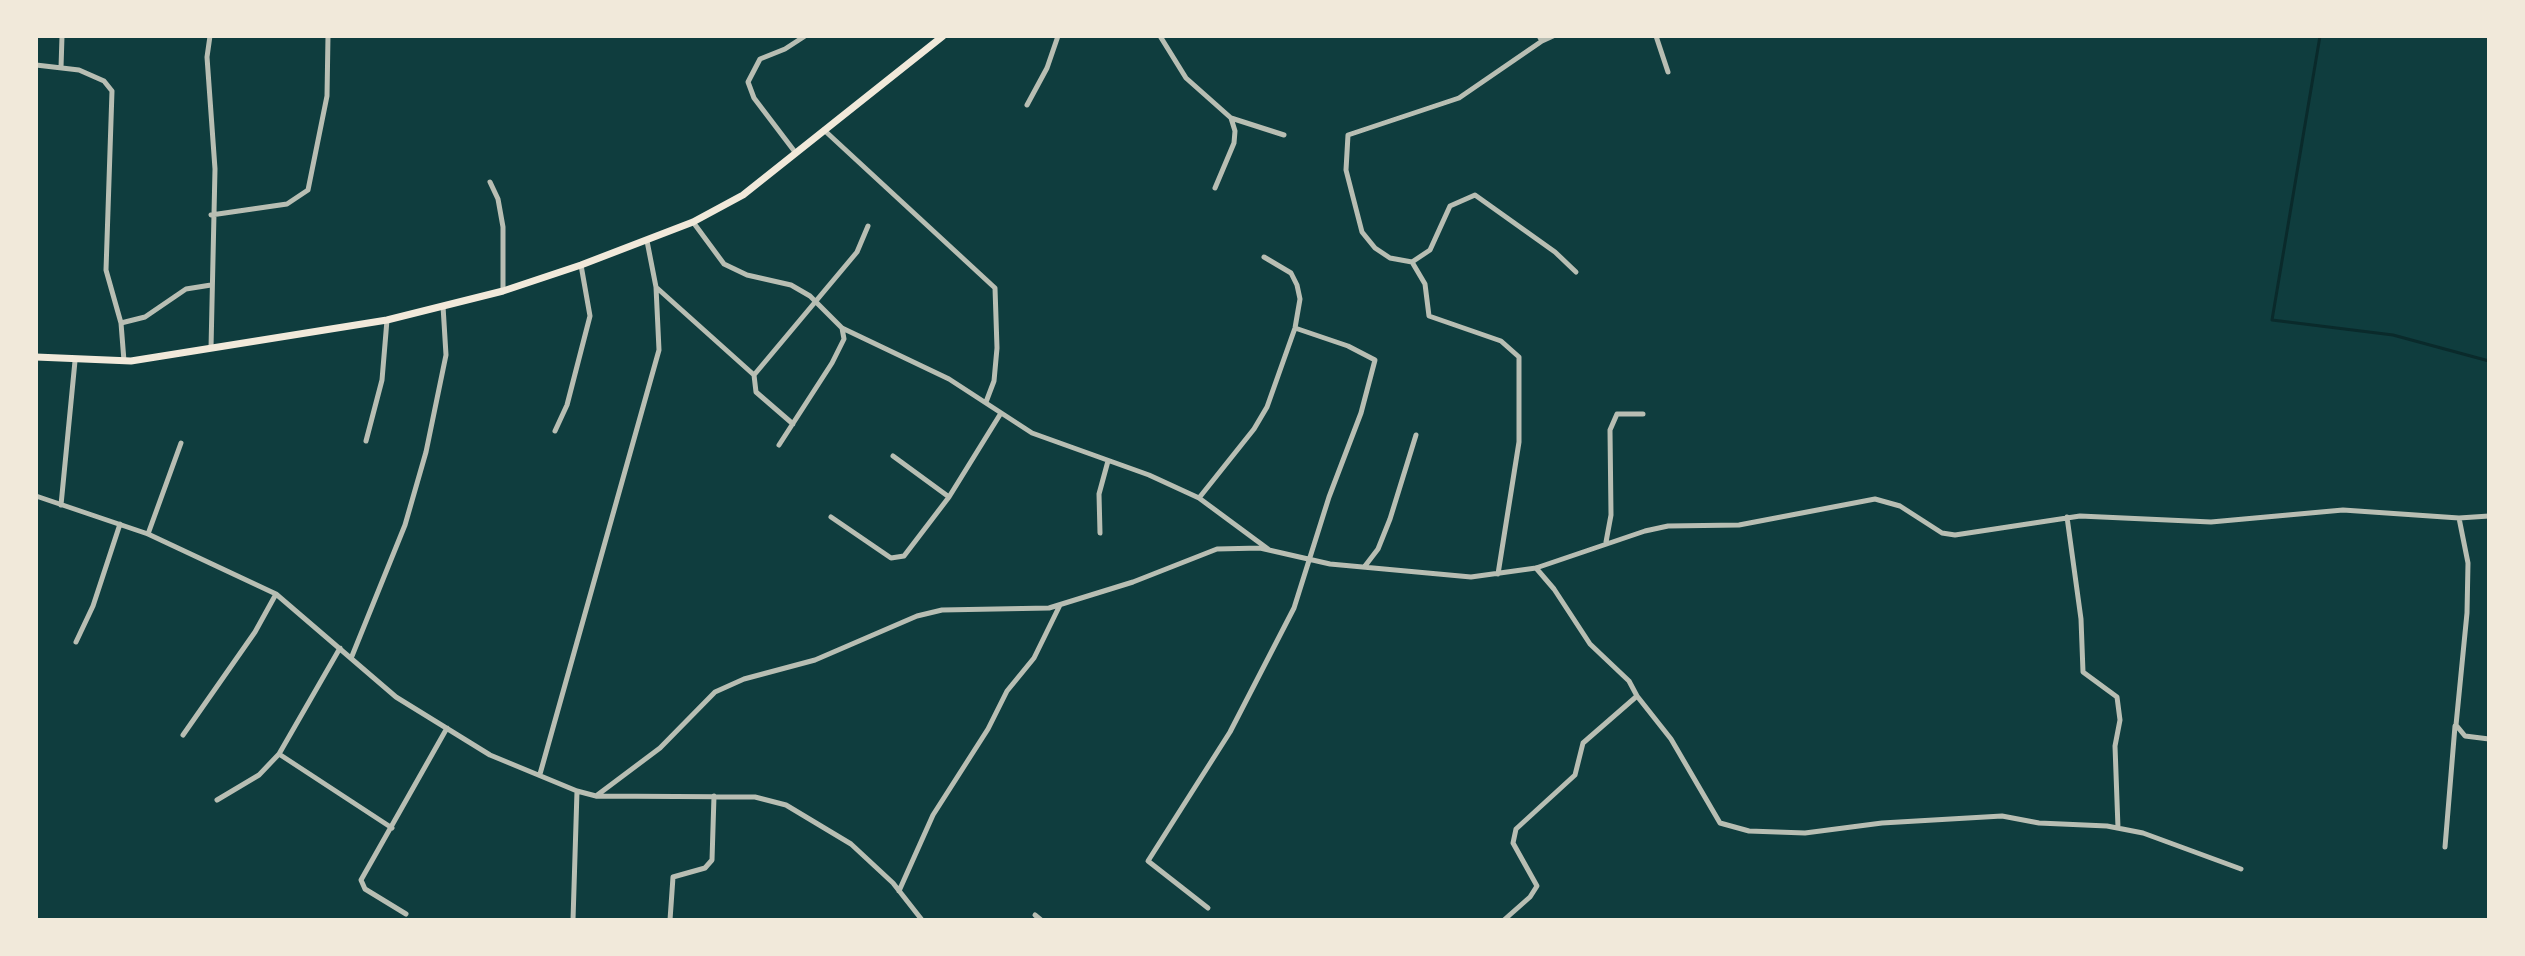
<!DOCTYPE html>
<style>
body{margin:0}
#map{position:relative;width:2525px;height:956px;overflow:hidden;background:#0f3d3e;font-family:"Nunito Sans",sans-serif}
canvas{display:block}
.frame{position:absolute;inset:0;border:38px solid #f1e9da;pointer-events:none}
</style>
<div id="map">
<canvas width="2525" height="956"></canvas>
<div class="frame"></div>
</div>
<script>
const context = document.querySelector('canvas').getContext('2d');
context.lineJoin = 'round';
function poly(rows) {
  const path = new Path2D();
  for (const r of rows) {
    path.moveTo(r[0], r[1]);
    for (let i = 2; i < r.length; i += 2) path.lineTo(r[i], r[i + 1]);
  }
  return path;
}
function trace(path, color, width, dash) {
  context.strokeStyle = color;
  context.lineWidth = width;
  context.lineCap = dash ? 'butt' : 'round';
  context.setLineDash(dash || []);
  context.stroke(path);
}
trace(poly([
 [2320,36,2272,320,2393,335,2489,361]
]), '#0a2a2b', 3);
trace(poly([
 [210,36,207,57,215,169,211,348],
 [1160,36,1186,78,1231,118,1235,131,1234,143,1215,188],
 [1539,36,1542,41,1459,98,1348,135,1346,170,1362,232,1375,248,1390,258,1412,262,1430,250,1450,206,1475,195,1555,252,1576,272],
 [1656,36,1668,72],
 [1542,41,1553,36],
 [36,65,79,70,104,81,112,91,106,270,121,323,124,361],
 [61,68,62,36],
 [1027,105,1047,68,1058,36],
 [1231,118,1284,135],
 [824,130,995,288,997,348,994,381,986,402],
 [795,152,754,98,748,82,760,59,785,49,805,36],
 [490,182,498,199,503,227,503,291],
 [211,215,287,204,308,190,327,96,328,36],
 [693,222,724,264,747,275,791,285,810,296,842,328,844,339,832,363,779,445],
 [1412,262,1425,284,1429,316,1501,341,1519,357,1519,442,1498,574],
 [657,288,754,375,857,252,868,226],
 [121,323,145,317,186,289,211,285],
 [842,328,949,379,1032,433,1149,475,1199,498,1268,549],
 [754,375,756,392,793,424],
 [555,431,567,405,590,316,581,265],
 [366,441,382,380,387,320],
 [893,456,949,497],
 [36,496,148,534,276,594,396,697,490,755,577,791,596,796,755,797,786,805,851,844,893,883,922,920],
 [1199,498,1254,429,1267,407,1295,328,1300,299,1297,285,1291,273,1264,257],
 [61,505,75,361],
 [831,517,891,558,904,556,949,497,1001,413],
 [2067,517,2081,619,2083,672,2117,697,2120,720,2115,746,2118,828],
 [2459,518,2468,563,2467,613,2456,725,2465,736,2489,739],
 [1100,533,1099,494,1108,461],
 [148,534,181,443],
 [1606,542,1611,515,1610,430,1617,414,1643,414],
 [1365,566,1378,549,1390,519,1416,435],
 [76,642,93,606,120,524],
 [340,648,279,754,392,828],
 [352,656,405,525,426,452,446,355,443,306],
 [1637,696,1671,739,1720,823,1749,831,1805,833,1882,823,2002,816,2039,823,2107,826,2143,833,2241,869],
 [183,735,255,632,276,594],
 [540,774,659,350,656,287,647,241],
 [596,796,660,748,715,692,744,679,815,660,917,616,942,610,1049,608,1133,582,1217,549,1260,548,1330,564,1471,577,1536,568,1645,531,1668,526,1739,525,1875,499,1900,506,1942,533,1955,535,2080,516,2211,522,2343,510,2459,518,2489,516],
 [217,800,259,775,279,754],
 [2445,847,2455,726],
 [899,891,933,815,988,729,1007,691,1034,658,1060,605],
 [1208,908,1148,861,1230,732,1294,608,1329,497,1361,413,1375,360,1348,346,1295,328],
 [406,914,365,889,361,880,447,728],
 [1035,915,1041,920],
 [573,920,577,791],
 [670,920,673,877,705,868,712,860,714,796],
 [1504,920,1530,897,1537,886,1513,843,1516,829,1575,775,1583,743,1637,696,1629,681,1590,644,1554,589,1536,568]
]), '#b8beb3', 5);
trace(poly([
 [36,357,131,361,387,320,503,291,581,265,693,222,743,195,943,36]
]), '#f1e9da', 7);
</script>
